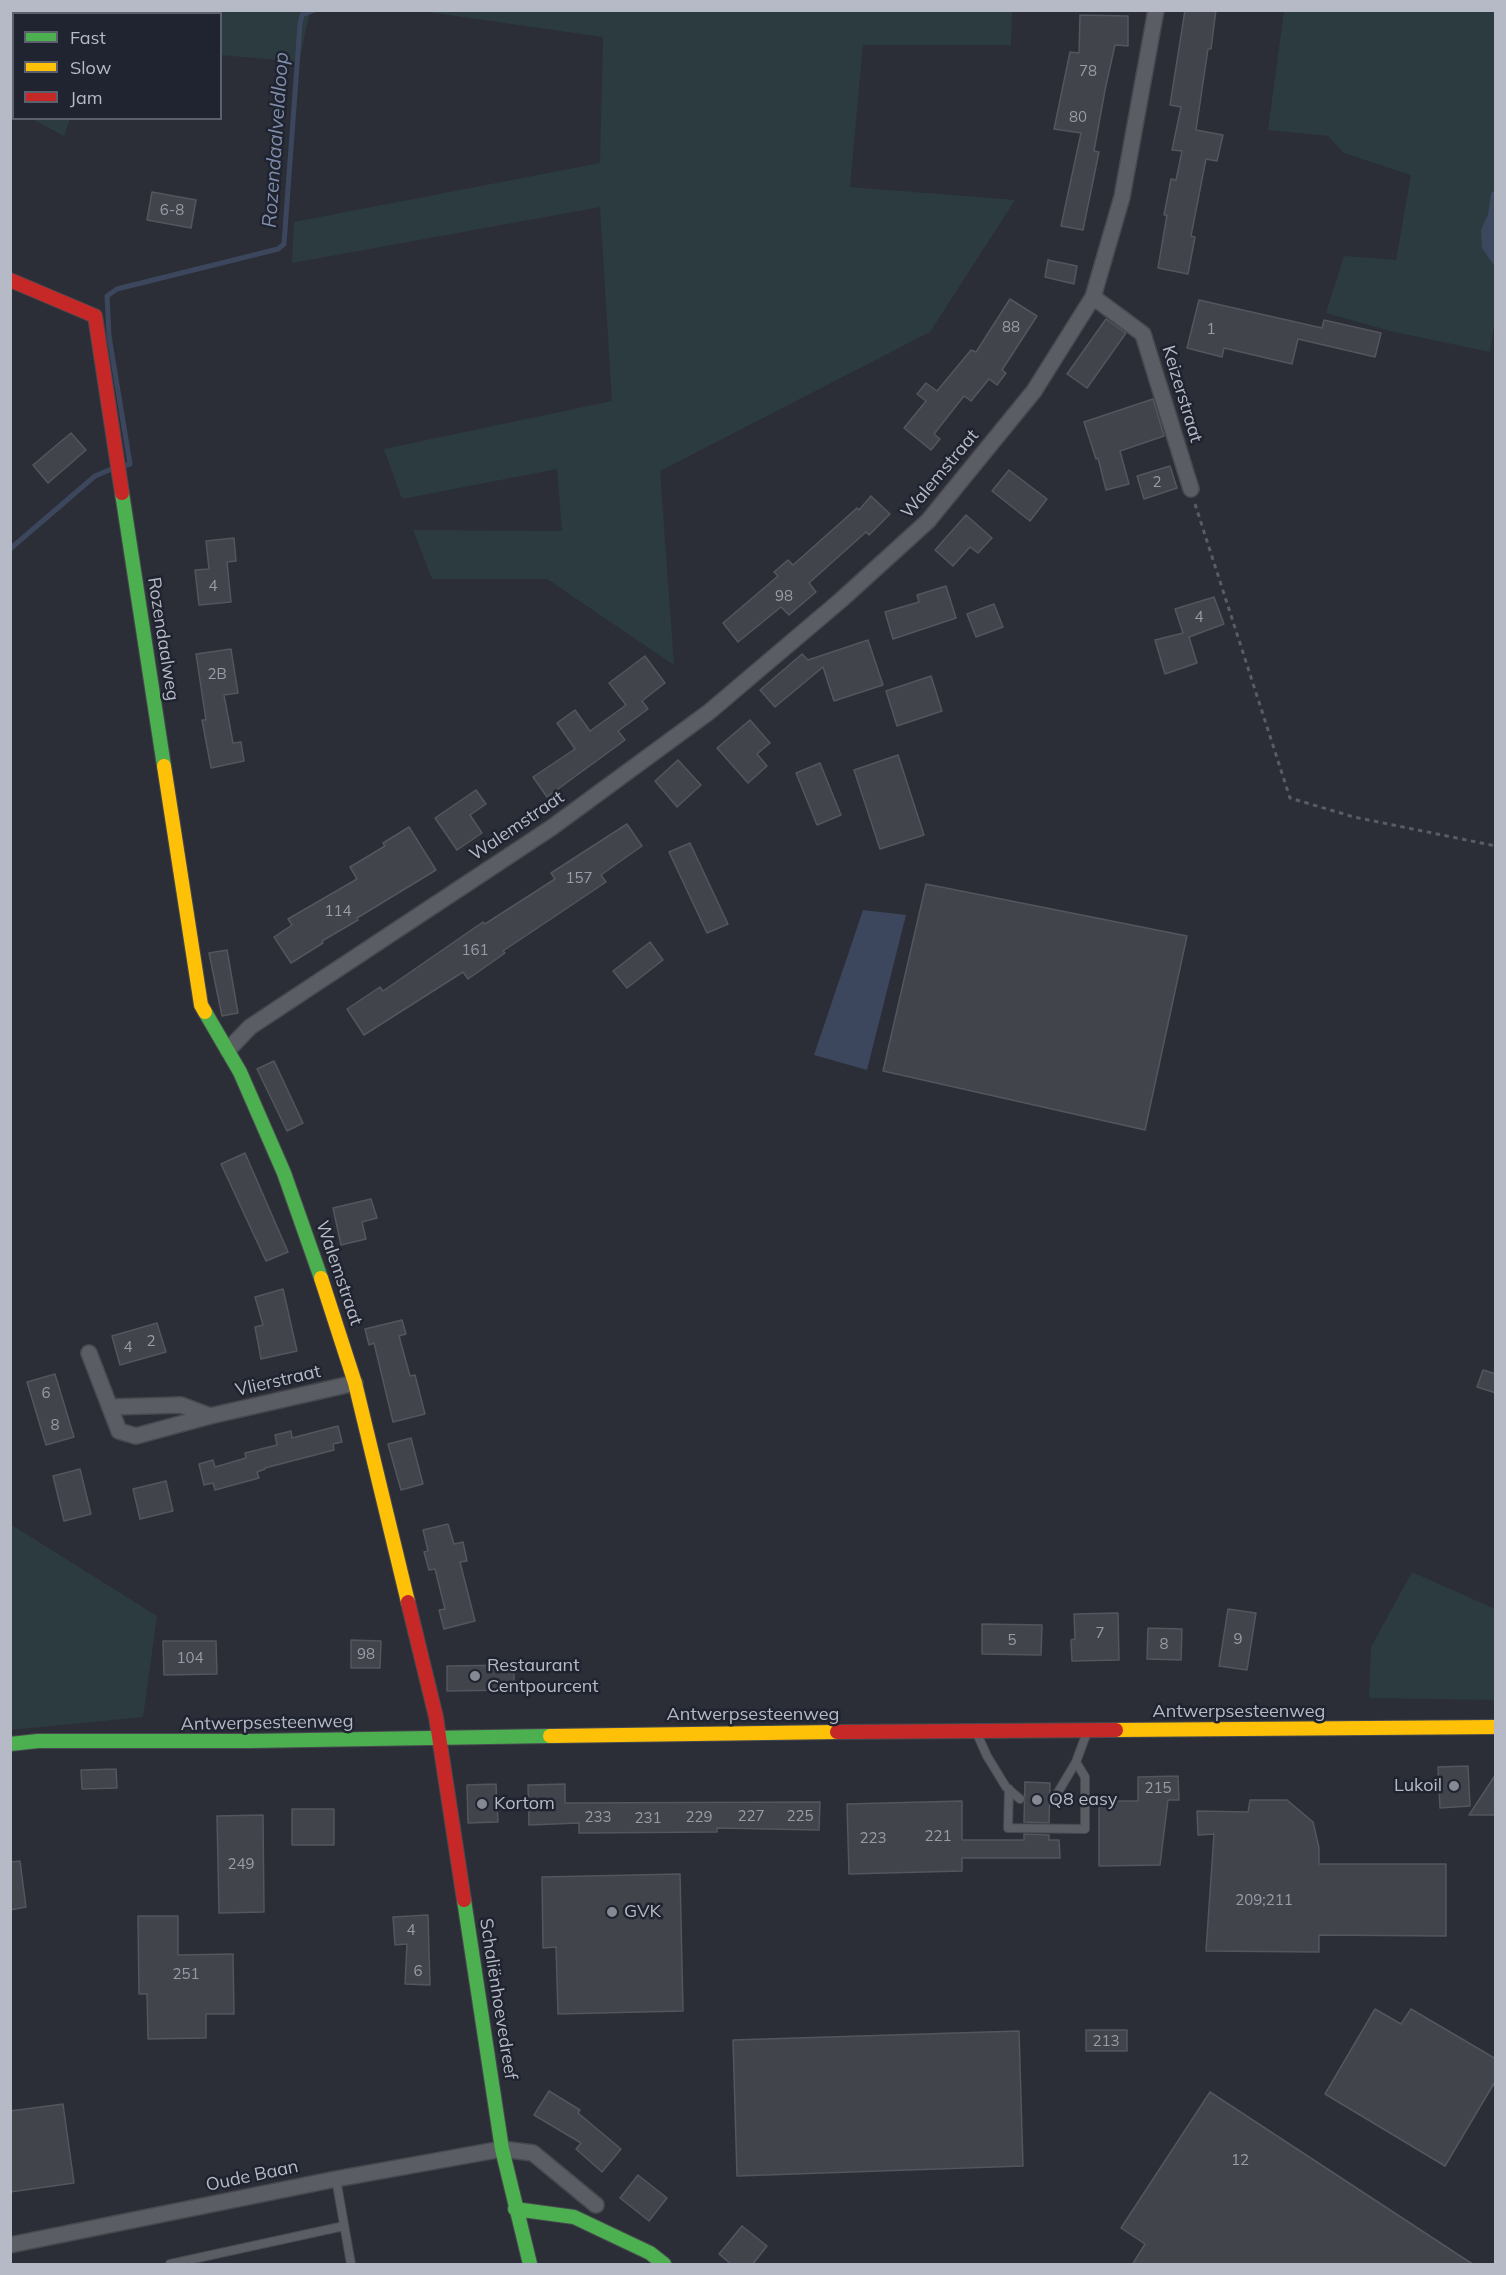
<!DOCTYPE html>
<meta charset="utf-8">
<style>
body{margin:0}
#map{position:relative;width:1506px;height:2275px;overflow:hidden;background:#2b2e36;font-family:Mulish,sans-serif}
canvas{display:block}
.frame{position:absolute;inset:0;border:12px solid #b6bac6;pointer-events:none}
.legend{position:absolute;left:12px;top:12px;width:210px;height:108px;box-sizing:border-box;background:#1f2430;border:2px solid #5b606c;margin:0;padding:8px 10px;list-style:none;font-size:18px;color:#b6bac6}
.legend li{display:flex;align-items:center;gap:12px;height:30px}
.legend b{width:30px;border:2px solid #5b606c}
</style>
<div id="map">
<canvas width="1506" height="2275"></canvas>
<div class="frame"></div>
<ul class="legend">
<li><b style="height:8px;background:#4caf50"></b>Fast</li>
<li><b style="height:8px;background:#ffc107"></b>Slow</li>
<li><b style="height:8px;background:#c62828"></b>Jam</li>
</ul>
</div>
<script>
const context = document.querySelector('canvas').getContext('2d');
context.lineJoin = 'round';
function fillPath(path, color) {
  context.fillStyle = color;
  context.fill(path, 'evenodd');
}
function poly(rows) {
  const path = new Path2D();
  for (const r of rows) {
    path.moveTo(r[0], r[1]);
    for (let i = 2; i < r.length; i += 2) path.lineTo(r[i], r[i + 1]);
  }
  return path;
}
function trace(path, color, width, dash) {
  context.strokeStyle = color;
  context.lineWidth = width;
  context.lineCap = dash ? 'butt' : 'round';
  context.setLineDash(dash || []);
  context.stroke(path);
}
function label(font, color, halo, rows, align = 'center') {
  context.font = font + ' Mulish,sans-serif';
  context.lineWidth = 5;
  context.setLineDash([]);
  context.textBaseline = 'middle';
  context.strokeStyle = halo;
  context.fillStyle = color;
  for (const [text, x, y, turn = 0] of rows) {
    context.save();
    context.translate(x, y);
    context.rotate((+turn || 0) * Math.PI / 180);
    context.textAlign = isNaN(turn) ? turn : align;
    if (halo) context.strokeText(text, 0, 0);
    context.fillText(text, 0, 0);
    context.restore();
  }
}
fillPath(poly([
 [11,10,310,10,310,11,299,62,221,55,220,14,14,14,14,114,11,119],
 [421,11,1012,11,1011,45,863,45,850,187,1015,200,930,332,660,471,674,665,547,579,432,579,413,530,562,531,557,469,402,499,384,449,612,401,600,207,292,263,294,222,600,163,603,37],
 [1284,11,1495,11,1496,311,1490,352,1390,331,1326,313,1344,256,1396,260,1411,175,1344,153,1328,136,1268,130],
 [32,119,70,119,64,136],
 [10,1524,157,1616,143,1717,11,1730],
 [1412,1572,1495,1609,1495,1700,1369,1698,1371,1647]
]), '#2c3b3f');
fillPath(poly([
 [1495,189,1496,267,1495,267,1482,248,1481,230,1488,214,1491,194],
 [863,910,906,915,867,1070,814,1055]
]), '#3c475e');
trace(poly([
 [123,466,130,464,109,336,107,296,117,289,278,249,284,244,300,24,302,15,314,10],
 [10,549,95,476,114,468]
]), '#3c475e', 5);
const building = poly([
 [1185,10,1216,10,1211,49,1208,49,1196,130,1223,135,1217,161,1206,159,1191,236,1195,237,1188,274,1158,268,1167,215,1164,215,1171,179,1176,180,1182,151,1172,150,1181,107,1170,105,1185,10],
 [1080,15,1128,16,1128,46,1115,45,1105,90,1094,151,1099,152,1083,230,1061,226,1081,133,1054,129,1070,52,1079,53,1080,15],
 [152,192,196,200,191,228,147,220,152,192],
 [1048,260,1077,266,1074,284,1045,277,1048,260],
 [1010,299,1037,316,1002,370,1006,373,997,385,989,379,971,401,964,396,934,434,940,439,931,450,904,428,926,401,917,394,926,383,937,391,971,350,976,352,1010,299],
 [1199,300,1322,328,1324,320,1381,333,1375,357,1298,339,1292,364,1224,348,1222,357,1187,348,1199,300],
 [1106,319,1126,333,1087,388,1067,374,1106,319],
 [1153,399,1164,436,1120,451,1129,484,1106,490,1098,458,1096,459,1084,422,1153,399],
 [71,433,86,450,48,483,33,465,71,433],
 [1170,466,1177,488,1144,499,1137,476,1170,466],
 [1009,470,1047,499,1030,521,992,491,1009,470],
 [871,496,890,514,869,535,866,532,809,583,816,592,789,615,781,607,738,642,723,623,778,576,774,572,788,560,793,565,857,508,859,510,871,496],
 [966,515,992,538,978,553,970,547,953,566,935,550,966,515],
 [234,538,236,561,227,562,231,602,199,605,195,570,209,569,206,541,234,538],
 [946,586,956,618,893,639,885,612,919,602,917,595,946,586],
 [1214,597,1224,624,1189,637,1197,663,1165,674,1155,640,1183,633,1175,609,1214,597],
 [994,604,1003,627,976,637,967,614,994,604],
 [868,640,883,685,834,701,823,667,775,707,760,690,802,654,808,660,868,640],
 [231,649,238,693,224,695,233,743,241,742,244,761,211,768,202,720,206,720,196,654,231,649],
 [645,656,665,683,642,701,648,709,618,731,625,740,547,797,533,777,575,749,557,723,575,710,590,731,626,705,609,683,645,656],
 [931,676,942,711,897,726,886,691,931,676],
 [750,720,770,743,757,754,767,766,748,783,717,748,750,720],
 [898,755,924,835,880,849,854,770,898,755],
 [678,760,701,785,677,807,655,781,678,760],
 [820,763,841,815,817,825,796,773,820,763],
 [476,790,486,804,470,815,482,833,457,850,435,818,476,790],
 [627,824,642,846,601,875,606,882,503,951,505,953,468,979,463,972,364,1035,347,1009,380,987,383,991,483,922,485,924,555,879,551,873,627,824],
 [409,827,436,870,357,918,358,920,322,941,323,943,291,963,274,937,292,925,288,919,357,879,350,867,385,846,383,843,409,827],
 [690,843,728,924,707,933,669,852,690,843],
 [926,884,1187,936,1145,1130,883,1071,926,884],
 [650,942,663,960,627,988,613,971,650,942],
 [227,950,238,1013,222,1016,209,953,227,950],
 [274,1061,303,1123,287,1131,257,1069,274,1061],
 [245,1153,288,1252,266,1261,221,1164,245,1153],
 [371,1199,377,1218,362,1222,366,1239,341,1245,333,1208,371,1199],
 [283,1289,297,1351,261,1359,255,1327,263,1325,255,1297,283,1289],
 [402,1320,406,1334,399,1336,410,1376,415,1375,425,1414,393,1422,374,1343,369,1345,365,1329,402,1320],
 [157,1323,166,1352,120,1365,112,1336,157,1323],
 [1483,1370,1496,1374,1496,1393,1477,1387,1483,1370],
 [55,1374,74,1437,46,1445,27,1382,55,1374],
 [338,1426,342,1442,333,1444,334,1450,265,1468,265,1469,257,1472,259,1478,215,1490,213,1483,204,1485,199,1464,213,1460,215,1467,246,1458,245,1453,277,1445,275,1435,291,1431,292,1438,338,1426],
 [411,1438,423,1484,401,1490,388,1444,411,1438],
 [80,1469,91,1514,64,1521,53,1476,80,1469],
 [166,1481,173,1511,140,1519,133,1489,166,1481],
 [448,1524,454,1544,463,1542,467,1561,460,1562,475,1621,444,1629,439,1610,445,1609,435,1569,429,1570,424,1552,428,1551,423,1530,448,1524],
 [1228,1609,1256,1613,1247,1670,1219,1666,1228,1609],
 [1118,1613,1119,1660,1072,1661,1071,1640,1075,1639,1074,1614,1118,1613],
 [982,1624,1042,1625,1041,1655,982,1654,982,1624],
 [1148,1628,1182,1629,1181,1660,1147,1659,1148,1628],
 [351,1640,381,1641,380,1668,351,1668,351,1640],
 [163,1641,216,1641,217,1674,164,1675,163,1641],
 [514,1665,514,1690,447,1691,447,1666,514,1665],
 [1468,1766,1470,1806,1440,1808,1438,1767,1468,1766],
 [116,1769,117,1788,82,1789,81,1770,116,1769],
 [1496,1774,1496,1815,1469,1815,1496,1774],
 [1178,1776,1179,1800,1168,1800,1160,1865,1099,1866,1099,1801,1138,1801,1138,1777,1178,1776],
 [1025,1782,1050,1783,1049,1823,1024,1822,1025,1782],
 [496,1784,498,1822,468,1823,467,1785,496,1784],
 [565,1784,565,1803,820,1802,819,1830,717,1828,717,1832,579,1833,579,1823,529,1825,528,1785,565,1784],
 [1250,1800,1287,1800,1313,1822,1319,1848,1319,1864,1446,1864,1446,1936,1319,1935,1319,1952,1206,1951,1214,1834,1198,1835,1197,1811,1248,1812,1250,1800],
 [962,1801,962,1840,1024,1840,1024,1834,1049,1835,1049,1840,1059,1840,1060,1858,962,1858,962,1871,849,1874,847,1804,962,1801],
 [292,1809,334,1809,334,1845,292,1845,292,1809],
 [263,1815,264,1912,219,1913,217,1816,263,1815],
 [20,1861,26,1907,10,1910,10,1862,20,1861],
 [680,1874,683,2011,558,2014,556,1947,543,1948,542,1877,680,1874],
 [428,1915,430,1985,405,1984,407,1944,395,1945,393,1917,428,1915],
 [138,1916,178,1916,178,1955,233,1954,234,2014,206,2014,206,2038,148,2039,147,1994,139,1994,138,1916],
 [1375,2009,1401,2024,1411,2009,1496,2059,1496,2080,1445,2166,1325,2094,1375,2009],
 [1086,2030,1127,2030,1127,2051,1086,2051,1086,2030],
 [1019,2031,1023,2166,737,2176,733,2040,1019,2031],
 [549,2091,580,2110,578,2113,621,2149,602,2172,576,2149,581,2143,534,2115,549,2091],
 [1210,2092,1474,2265,1132,2265,1145,2244,1121,2228,1210,2092],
 [63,2104,74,2183,10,2192,10,2111,63,2104],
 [638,2175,667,2198,649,2221,620,2198,638,2175],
 [742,2226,767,2246,752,2265,732,2265,719,2254,742,2226]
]);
fillPath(building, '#42444b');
trace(building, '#53565d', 1.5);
const lane = poly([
 [978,1736,987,1756,1006,1787,1020,1799],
 [1009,1789,1008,1828,1085,1829,1085,1777,1076,1762],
 [1054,1799,1076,1762,1086,1735],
 [336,2179,351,2264],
 [170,2264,344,2226]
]);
const street = poly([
 [1093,297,1143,334,1191,489],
 [228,1050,250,1027,551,828,709,712,841,600,928,521,1034,391,1093,297,1122,197,1156,10],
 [89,1353,119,1431,136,1436,210,1416,355,1383],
 [111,1407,181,1405,210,1416],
 [10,2245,336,2179,502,2149,533,2153,596,2205]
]);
const fast = poly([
 [122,493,164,766],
 [205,1012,240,1072,284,1173,321,1278],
 [10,1744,38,1741,250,1741,550,1736],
 [464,1900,502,2149,530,2264],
 [515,2209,574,2217,650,2253,664,2264]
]);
const slow = poly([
 [164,766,201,1005,205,1012],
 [321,1278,355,1383,408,1602],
 [1116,1730,1496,1727],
 [550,1736,837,1732]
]);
const jam = poly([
 [10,280,95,316,122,493],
 [408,1602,436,1717,464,1900],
 [837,1732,1116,1730]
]);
trace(lane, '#47494f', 10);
trace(street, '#47494f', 18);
trace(fast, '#47494f', 16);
trace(slow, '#47494f', 16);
trace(jam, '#47494f', 16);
trace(poly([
 [1195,504,1290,798,1354,817,1496,846]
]), '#595c62', 3, [4.5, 4.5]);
trace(lane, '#5b5d64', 8);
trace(street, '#5b5d64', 15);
trace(fast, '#4caf50', 14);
trace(slow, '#ffc107', 14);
trace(jam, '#c62828', 14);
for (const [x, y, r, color] of [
 [475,1676,6,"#858994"],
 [1454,1786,6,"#858994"],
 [1037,1800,6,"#858994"],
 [482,1804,6,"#858994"],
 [612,1912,6,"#858994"]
]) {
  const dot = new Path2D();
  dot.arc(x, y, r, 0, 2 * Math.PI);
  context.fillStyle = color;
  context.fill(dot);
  trace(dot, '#1f2430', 2);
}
label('15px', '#999ca7', null, [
 ["78",1088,71],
 ["80",1078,117],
 ["6-8",172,210],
 ["88",1011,327],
 ["1",1211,329],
 ["2",1157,482],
 ["4",213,586],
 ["98",784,596],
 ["4",1199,617],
 ["2B",217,674],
 ["157",579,878],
 ["114",338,911],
 ["161",475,950],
 ["2",151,1341],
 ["4",128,1347],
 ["6",46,1393],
 ["8",55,1425],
 ["7",1100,1633],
 ["9",1238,1639],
 ["5",1012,1640],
 ["8",1164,1644],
 ["98",366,1654],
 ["104",190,1658],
 ["215",1158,1788],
 ["227",751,1816],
 ["225",800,1816],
 ["233",598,1817],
 ["229",699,1817],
 ["231",648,1818],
 ["221",938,1836],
 ["223",873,1838],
 ["249",241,1864],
 ["209;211",1264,1900],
 ["4",411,1930],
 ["6",418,1971],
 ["251",186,1974],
 ["213",1106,2041],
 ["12",1240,2160]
]);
label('18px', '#b6bac6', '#1f2430', [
 ["Keizerstraat",1182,394,73],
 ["Walemstraat",940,474,-50],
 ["Rozendaalweg",163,639,81],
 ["Walemstraat",517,826,-34],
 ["Walemstraat",339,1273,71],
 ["Vlierstraat",278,1381,-13],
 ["Antwerpsesteenweg",1239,1712],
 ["Antwerpsesteenweg",753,1715],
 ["Antwerpsesteenweg",267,1723,-1],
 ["Schaliënhoevedreef",498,1999,81],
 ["Oude Baan",252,2176,-12]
]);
label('18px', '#b6bac6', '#1f2430', [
 ["Restaurant",487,1666],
 ["Centpourcent",487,1687],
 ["Lukoil",1442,1786,"right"],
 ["Q8 easy",1049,1800],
 ["Kortom",494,1804],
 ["GVK",624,1912]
], 'left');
label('italic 20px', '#818eaa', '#1f2430', [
 ["Rozendaalveldloop",276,140,-86]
]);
</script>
